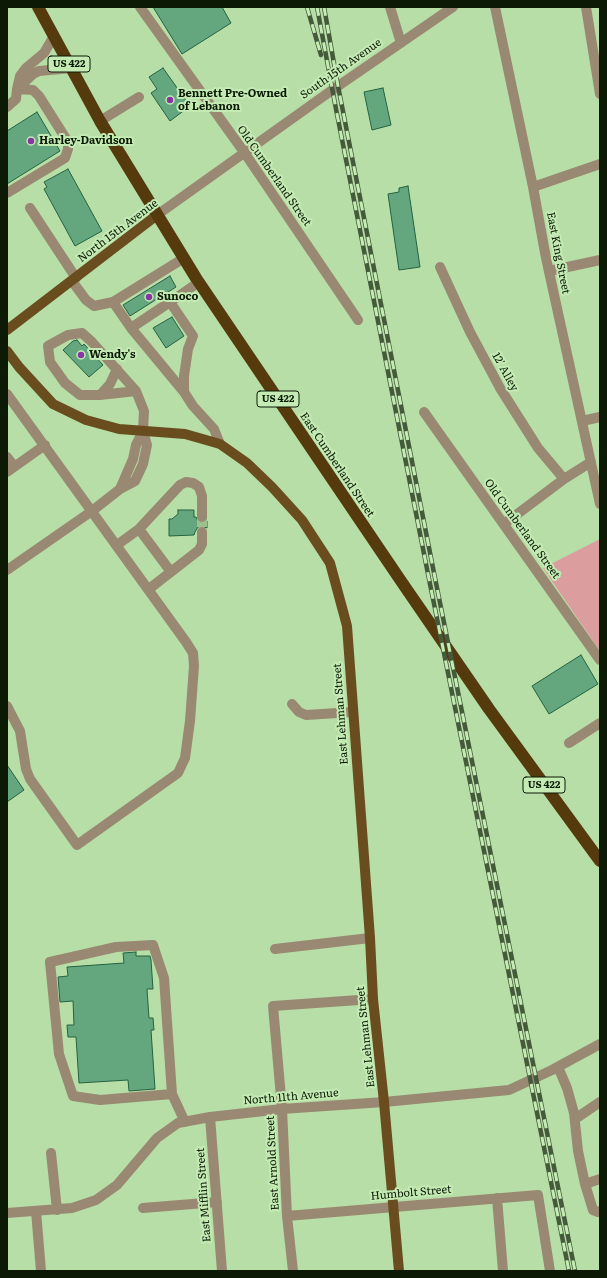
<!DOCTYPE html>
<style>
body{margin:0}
#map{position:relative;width:607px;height:1278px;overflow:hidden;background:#b7dea6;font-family:Literata,serif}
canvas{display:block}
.frame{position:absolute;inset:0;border:8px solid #0b1905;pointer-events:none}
</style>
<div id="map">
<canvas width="607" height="1278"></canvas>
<div class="frame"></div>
</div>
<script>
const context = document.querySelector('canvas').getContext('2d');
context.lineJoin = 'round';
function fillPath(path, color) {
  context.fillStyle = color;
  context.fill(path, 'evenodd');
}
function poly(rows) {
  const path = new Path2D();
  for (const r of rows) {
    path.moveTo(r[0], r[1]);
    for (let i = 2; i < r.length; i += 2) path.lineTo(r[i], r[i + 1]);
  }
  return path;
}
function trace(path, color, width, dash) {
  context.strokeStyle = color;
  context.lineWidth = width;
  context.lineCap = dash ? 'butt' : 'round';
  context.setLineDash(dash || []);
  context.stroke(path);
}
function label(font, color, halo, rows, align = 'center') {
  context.font = font + ' Literata,serif';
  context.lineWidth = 4;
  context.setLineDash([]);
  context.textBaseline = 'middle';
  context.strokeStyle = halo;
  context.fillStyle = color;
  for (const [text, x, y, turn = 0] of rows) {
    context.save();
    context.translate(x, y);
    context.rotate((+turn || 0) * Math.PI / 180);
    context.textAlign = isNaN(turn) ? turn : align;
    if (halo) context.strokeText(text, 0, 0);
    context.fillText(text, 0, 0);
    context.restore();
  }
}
fillPath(poly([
 [600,539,600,651,543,568]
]), '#dc9d9f');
const building = poly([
 [153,7,222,7,231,23,182,54,153,7],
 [163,68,190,106,170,121,151,93,157,89,149,77,163,68],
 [383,88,391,125,372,130,364,92,383,88],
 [37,112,60,151,7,184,7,131,37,112],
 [68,169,102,231,75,246,44,189,47,187,44,182,68,169],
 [408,186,420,267,399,270,388,194,399,192,399,188,408,186],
 [170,276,176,287,130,316,123,305,170,276],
 [172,317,184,336,166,348,153,328,172,317],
 [77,340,82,346,84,344,103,365,89,377,63,350,73,341,77,340],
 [178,510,194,510,194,517,196,517,199,523,202,523,207,521,207,528,202,526,198,527,195,532,194,535,169,536,169,519,172,519,178,514,178,510],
 [581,655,598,684,549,714,532,686,581,655],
 [7,765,24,790,7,802,7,765],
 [136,952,136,956,150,956,151,960,153,989,147,989,149,1018,153,1018,154,1030,151,1030,155,1089,129,1091,128,1080,79,1083,76,1037,68,1037,67,1025,74,1025,73,1001,60,1002,58,977,68,976,67,967,124,963,123,953,136,952]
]);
fillPath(building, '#64a77f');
trace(building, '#236240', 1);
trace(poly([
 [202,517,202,532]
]), '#9dc08e', 10, [10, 5]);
trace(poly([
 [140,7,244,152,358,320],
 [390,7,401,43],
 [495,7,533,187,546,258,600,504],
 [586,7,600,94],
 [54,36,44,53,26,68,20,76,17,89,33,74,39,71,72,68],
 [7,107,16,99,17,89,33,90,39,96,68,142,68,149,65,158,7,193],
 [100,121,139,97],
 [533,187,600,164],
 [30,208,76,278],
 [157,215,328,93,453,7],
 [440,267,470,332,500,388,538,448,564,479],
 [549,271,600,260],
 [72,281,86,300,94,306,113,302,131,328,170,302],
 [199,282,170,302,193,336,188,349,184,376,184,392,193,406,214,429,220,444],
 [113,302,184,258],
 [131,328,184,392],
 [7,394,186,642,193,653,194,666,190,721,185,758,178,773,77,845,30,779,26,769,20,731,7,706],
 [100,395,110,384,117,369],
 [424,412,600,660],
 [582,421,600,417],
 [7,457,14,466],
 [7,472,45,445],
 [120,489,133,459,136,445,143,431],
 [504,524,564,479,591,462],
 [139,529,171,572],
 [117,545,139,529,180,485,186,482,193,483,199,487,202,496,202,517],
 [7,570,92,511,120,489,135,481,143,464,147,445,143,431,144,411,136,391,92,342,82,333,68,335,48,346,50,362,65,383,80,395,100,395,136,391],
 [149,589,199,550,202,544,202,532],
 [292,704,299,712,306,715,353,712],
 [569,743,600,723],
 [275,949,370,938],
 [558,1067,567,1088,574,1113,578,1151,585,1184,593,1210,598,1212,600,1211],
 [172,1094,100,1100,73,1096,59,1054,50,962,116,947,153,945,164,978,172,1094,185,1122],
 [210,1117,222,1271],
 [575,1119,600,1102],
 [51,1153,57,1210],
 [585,1184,600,1179],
 [497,1198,503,1271],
 [143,1208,217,1202],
 [36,1211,41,1271],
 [7,1213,72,1208,96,1200,117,1185,157,1138,178,1123,210,1117,282,1109,384,1102,509,1090,552,1070,600,1044],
 [287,1216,538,1195,550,1271],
 [293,1271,287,1216,282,1109,273,1006,373,999]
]), '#998972', 10);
trace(poly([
 [7,330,157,215],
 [7,351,19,367,53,404,86,420,119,429,185,434,220,444,247,463,272,487,302,520,330,563,347,626,370,938,373,999,384,1102,399,1271]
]), '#6a4d1f', 10);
trace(poly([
 [38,7,100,121,196,278,401,581,489,709,600,861]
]), '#543a0d', 12);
const rail = poly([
 [307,7,321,55],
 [317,7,336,109,429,579,569,1271],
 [324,7,338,86,435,578,575,1271]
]);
trace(rail, '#445a3a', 4.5);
trace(rail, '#c4ebb3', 3, [9]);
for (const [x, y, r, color] of [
 [170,100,4,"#8835a4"],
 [31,141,4,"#8835a4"],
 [149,297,4,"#8835a4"],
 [81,355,4,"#8835a4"]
]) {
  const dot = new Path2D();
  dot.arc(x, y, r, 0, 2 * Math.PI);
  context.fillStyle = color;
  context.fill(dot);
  trace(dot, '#c4ebb3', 1.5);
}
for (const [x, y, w] of [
 [69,64,42],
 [278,399,42],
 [544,785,42]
]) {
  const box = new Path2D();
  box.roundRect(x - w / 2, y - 8, w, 16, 3);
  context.fillStyle = '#c4ebb3';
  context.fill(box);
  trace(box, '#0b1905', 1);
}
label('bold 10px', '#0b1905', null, [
 ["US 422",69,64],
 ["US 422",278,399],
 ["US 422",544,785]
]);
label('11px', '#0b1905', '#c4ebb3', [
 ["South 15th Avenue",341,69,-35],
 ["Old Cumberland Street",274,176,55],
 ["North 15th Avenue",118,231,-37],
 ["East King Street",558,253,79],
 ["12' Alley",505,372,61],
 ["East Cumberland Street",337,465,56],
 ["Old Cumberland Street",522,529,54],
 ["East Lehman Street",341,714,-94],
 ["East Lehman Street",366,1037,-96],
 ["North 11th Avenue",291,1097,-5],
 ["East Arnold Street",273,1163,-93],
 ["Humbolt Street",411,1193,-5],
 ["East Mifflin Street",204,1195,-94]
]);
label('bold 11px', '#0b1905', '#c4ebb3', [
 ["Bennett Pre-Owned",178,94],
 ["of Lebanon",178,107],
 ["Harley-Davidson",39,141],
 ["Sunoco",157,297],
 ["Wendy's",89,355]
], 'left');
</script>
